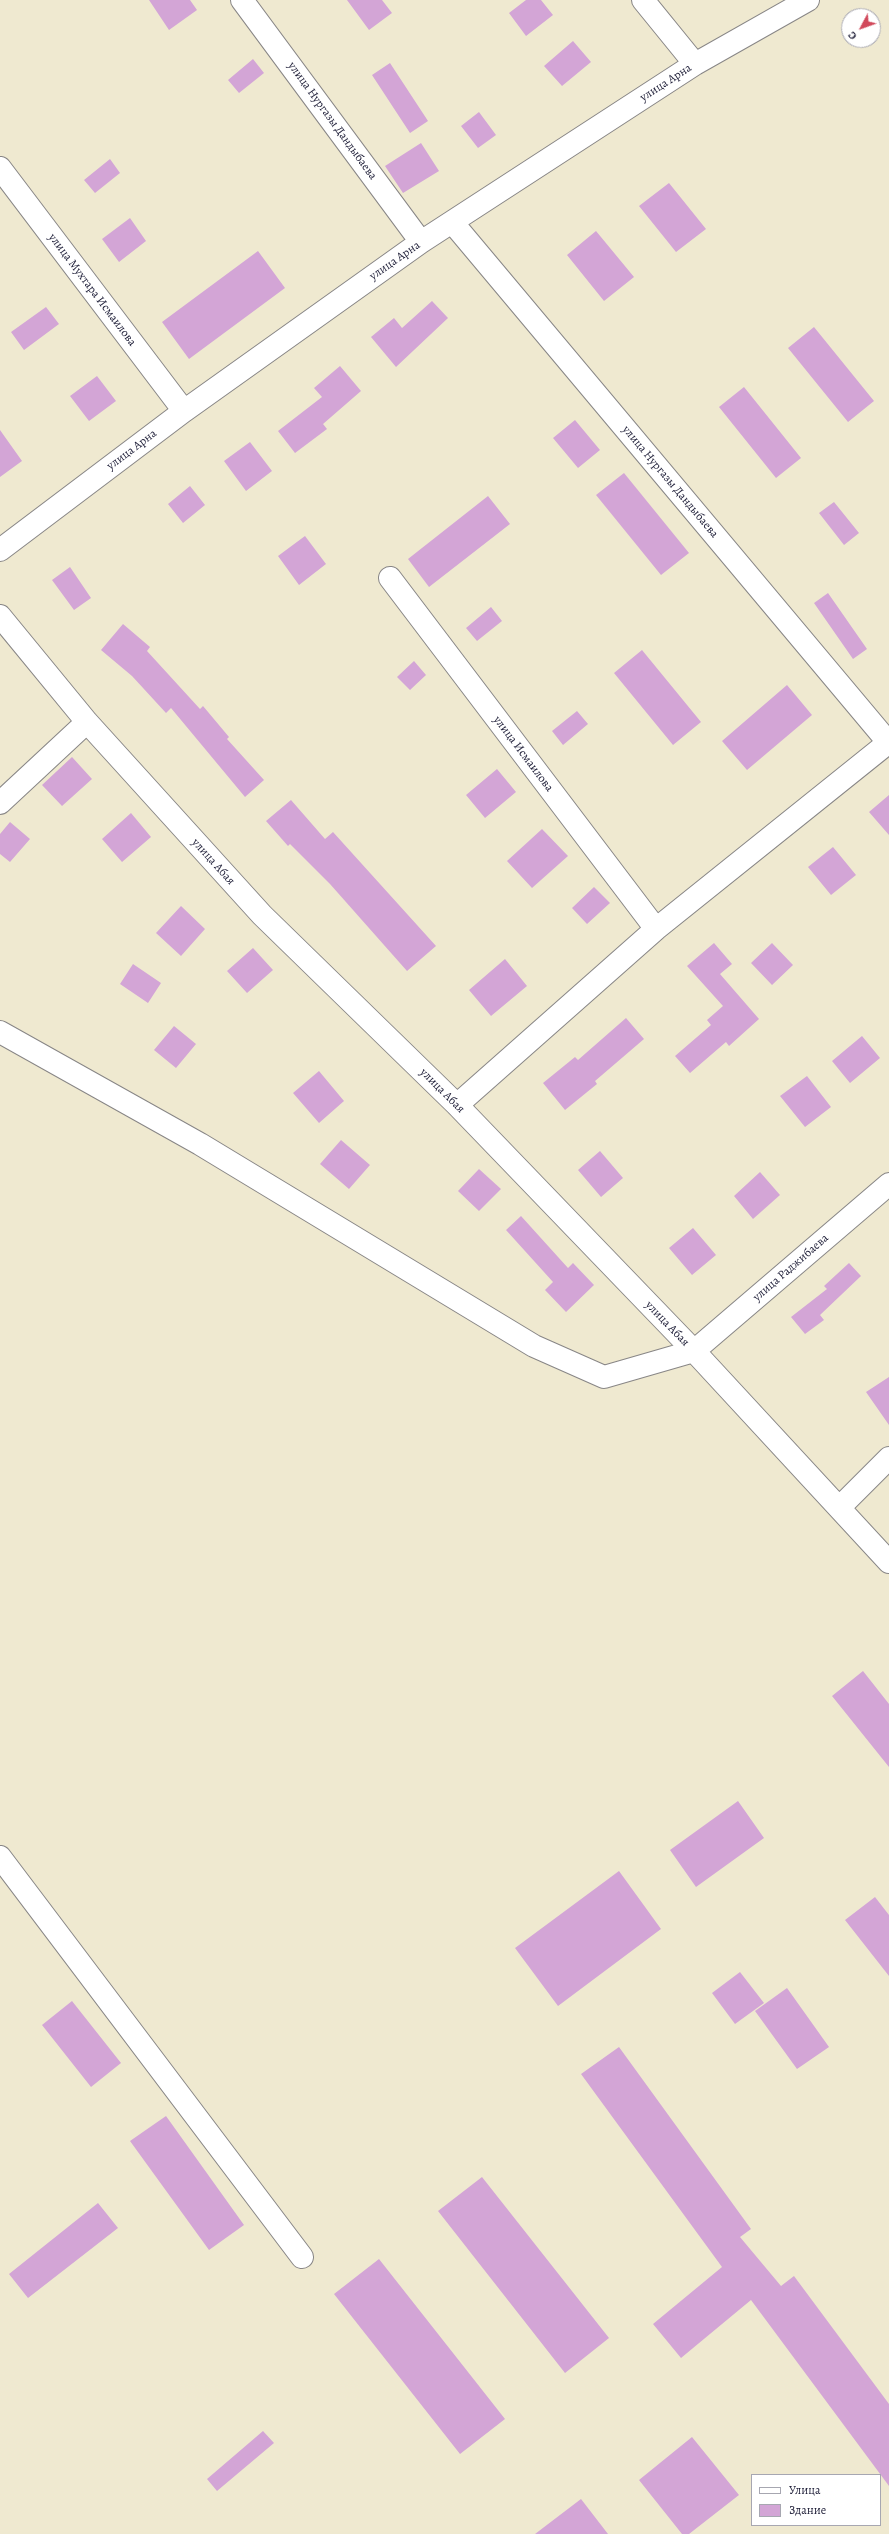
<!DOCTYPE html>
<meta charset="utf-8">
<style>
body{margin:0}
#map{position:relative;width:889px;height:2534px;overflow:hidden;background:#efe9d0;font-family:Alegreya,serif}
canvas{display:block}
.legend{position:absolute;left:751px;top:2474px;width:130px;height:52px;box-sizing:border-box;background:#fff;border:1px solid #a7a7b1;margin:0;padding:5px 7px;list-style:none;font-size:12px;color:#22223b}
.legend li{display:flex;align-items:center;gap:8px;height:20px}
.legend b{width:20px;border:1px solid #a7a7b1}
.north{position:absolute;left:841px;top:8px;width:40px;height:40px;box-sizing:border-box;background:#fff;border:1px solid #a7a7b1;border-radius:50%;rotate:229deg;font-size:11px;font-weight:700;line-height:16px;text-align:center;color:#22223b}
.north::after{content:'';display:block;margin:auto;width:14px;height:18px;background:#d1495b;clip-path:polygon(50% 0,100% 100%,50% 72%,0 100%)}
</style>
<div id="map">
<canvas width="889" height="2534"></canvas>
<ul class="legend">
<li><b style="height:5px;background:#fff"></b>Улица</li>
<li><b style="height:11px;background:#d3a5d6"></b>Здание</li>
</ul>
<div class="north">С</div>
</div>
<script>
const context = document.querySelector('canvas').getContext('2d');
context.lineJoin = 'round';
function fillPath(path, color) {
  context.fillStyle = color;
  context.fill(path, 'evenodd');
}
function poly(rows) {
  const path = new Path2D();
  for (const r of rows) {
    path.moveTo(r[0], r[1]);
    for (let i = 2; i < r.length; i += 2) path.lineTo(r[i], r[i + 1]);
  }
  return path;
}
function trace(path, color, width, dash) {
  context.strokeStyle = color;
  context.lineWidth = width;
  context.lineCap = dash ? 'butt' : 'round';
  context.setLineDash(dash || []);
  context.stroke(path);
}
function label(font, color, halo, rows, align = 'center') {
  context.font = font + ' Alegreya,serif';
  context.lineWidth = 4;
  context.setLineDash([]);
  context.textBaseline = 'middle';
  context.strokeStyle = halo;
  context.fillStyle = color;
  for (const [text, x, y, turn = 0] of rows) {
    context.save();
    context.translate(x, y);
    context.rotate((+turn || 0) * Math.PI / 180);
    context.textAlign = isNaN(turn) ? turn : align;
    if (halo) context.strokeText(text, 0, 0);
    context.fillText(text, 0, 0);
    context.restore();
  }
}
fillPath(poly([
 [149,0,190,0,197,10,169,30],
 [347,0,382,0,392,13,369,30],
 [526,0,541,0,553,15,526,36,509,13],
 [573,41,591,62,562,86,544,66],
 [253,59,264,73,239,93,228,80],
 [390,63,428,121,410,133,372,75],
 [479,112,496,135,478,148,461,126],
 [421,143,439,171,403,193,385,166],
 [110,159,120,173,95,193,84,180],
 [669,183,706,229,676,252,639,206],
 [130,218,146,241,119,262,102,239],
 [596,231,634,277,604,301,567,255],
 [258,251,285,288,189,359,162,322],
 [432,301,448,318,396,367,371,337,394,318,402,328],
 [46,307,59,324,24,350,11,332],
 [814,327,874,401,848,422,788,348],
 [340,366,361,391,323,424,327,429,295,453,278,431,322,397,314,388],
 [97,376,116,401,89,421,70,396],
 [744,387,801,458,776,478,719,407],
 [575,420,600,450,578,468,553,438],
 [0,430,22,461,0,477],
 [250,442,272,471,246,491,224,461],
 [624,473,689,553,661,575,596,495],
 [190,486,205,505,183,523,168,504],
 [488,496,510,524,429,587,408,559],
 [834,502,859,533,844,545,819,513],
 [305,536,326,564,299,585,278,556],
 [70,567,91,598,74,610,52,580],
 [828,593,867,649,853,659,814,603],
 [491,607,502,621,477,641,466,628],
 [123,624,150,647,147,651,200,709,203,706,229,737,227,739,264,780,245,797,171,708,166,713,132,676,101,650],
 [642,650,701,722,673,745,614,673],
 [414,661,426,675,410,690,397,677],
 [787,685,812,715,747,770,722,741],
 [577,711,588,724,563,745,552,731],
 [72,757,92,779,62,806,42,785],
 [497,769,516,792,485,818,466,795],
 [889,795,889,835,869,812],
 [291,800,325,839,333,832,436,946,407,971,330,884,290,844,288,846,266,821],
 [131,813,151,837,122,862,102,839],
 [10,822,30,839,10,862,0,854,0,834],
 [542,829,568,856,532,888,507,861],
 [833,847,856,875,831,895,808,867],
 [594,887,610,903,587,924,572,908],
 [181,906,205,929,181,956,156,933],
 [714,943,732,964,720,974,759,1019,729,1046,726,1042,690,1073,675,1056,711,1025,707,1020,723,1006,687,966],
 [772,943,793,965,772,985,751,963],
 [253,948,273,970,247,993,227,971],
 [505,959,527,986,491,1016,469,990],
 [133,964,161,983,148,1003,120,984],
 [626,1018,644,1039,595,1081,597,1084,565,1110,543,1083,575,1057,578,1060],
 [174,1026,196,1044,176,1068,154,1050],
 [862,1036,880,1058,850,1083,832,1061],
 [319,1071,344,1101,319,1123,293,1093],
 [807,1076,831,1107,805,1127,780,1096],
 [341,1140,370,1165,349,1189,320,1164],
 [600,1151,623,1178,601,1197,578,1170],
 [479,1169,501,1189,479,1211,458,1191],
 [760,1172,780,1195,753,1219,734,1196],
 [521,1216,568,1268,573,1263,594,1285,566,1312,545,1290,553,1282,506,1230],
 [693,1228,716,1255,692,1275,669,1248],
 [849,1263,861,1276,820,1315,824,1320,805,1334,791,1317,827,1289,824,1286],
 [889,1377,889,1425,866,1392],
 [863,1671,889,1704,889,1767,832,1696],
 [738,1801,764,1838,696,1887,670,1850],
 [619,1871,661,1929,558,2006,515,1948],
 [875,1897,889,1915,889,1976,845,1920],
 [740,1972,764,2003,735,2024,712,1993],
 [787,1988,829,2047,797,2069,755,2011],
 [72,2001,121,2063,91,2087,42,2025],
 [619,2047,751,2229,740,2237,781,2286,794,2276,889,2404,889,2486,751,2300,681,2358,653,2324,722,2267,581,2074],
 [166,2116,244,2225,209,2250,130,2141],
 [482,2177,609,2338,565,2373,438,2211],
 [98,2203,118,2228,28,2298,9,2274],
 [379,2259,505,2419,460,2454,334,2294],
 [263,2431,274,2443,217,2491,207,2479],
 [692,2437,739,2495,689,2534,682,2534,639,2480],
 [581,2499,608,2534,535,2534]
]), '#d3a5d6');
const minor = poly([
 [242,0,421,242],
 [643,0,695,64],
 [0,168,184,411],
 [452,222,888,742],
 [0,550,184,411,421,242,695,64,808,0],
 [390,578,656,929],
 [0,616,87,722,262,915,457,1105,694,1351,889,1562],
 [0,803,87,722],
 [0,1032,200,1144,534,1346,604,1377,694,1351,889,1184],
 [457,1105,656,929,889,742],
 [840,1507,889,1458],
 [0,1857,302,2257]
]);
trace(minor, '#888686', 24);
trace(minor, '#fff', 22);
label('12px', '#22223b', '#fff', [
 ["улица Арна",666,83,-33],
 ["улица Нургазы Дандыбаева",332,121,54],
 ["улица Арна",395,261,-35],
 ["улица Мухтара Исмаилова",92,290,53],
 ["улица Арна",132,450,-37],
 ["улица Нургазы Дандыбаева",670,482,50],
 ["улица Исмаилова",523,754,53],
 ["улица Абая",213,862,48],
 ["улица Абая",442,1091,45],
 ["улица Раджибаева",791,1268,-41],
 ["улица Абая",667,1324,46]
]);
</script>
